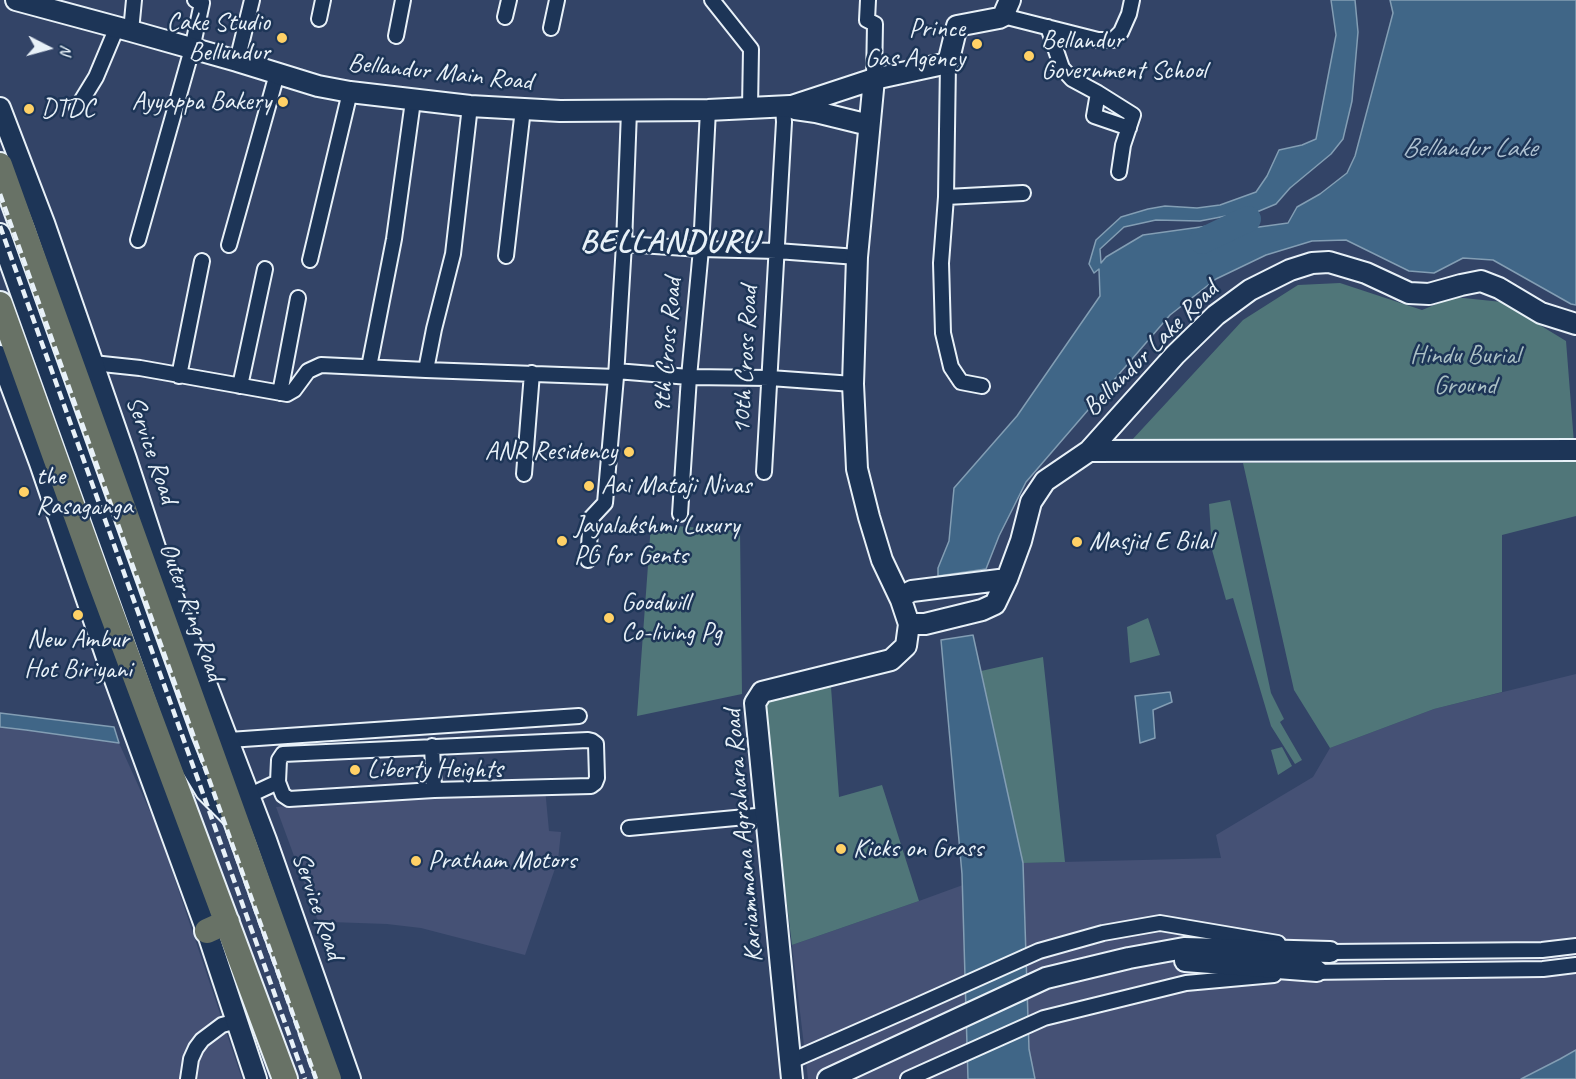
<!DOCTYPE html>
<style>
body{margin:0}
#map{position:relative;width:1576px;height:1079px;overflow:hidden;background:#334467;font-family:Caveat,sans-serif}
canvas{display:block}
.north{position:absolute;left:18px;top:18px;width:60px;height:60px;-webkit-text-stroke:4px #1d3557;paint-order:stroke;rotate:96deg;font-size:16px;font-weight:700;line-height:24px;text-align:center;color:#e8f1f8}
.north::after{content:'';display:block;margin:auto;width:21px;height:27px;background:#e8f1f8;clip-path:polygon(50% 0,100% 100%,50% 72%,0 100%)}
</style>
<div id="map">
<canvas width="1576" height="1079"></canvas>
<div class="north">N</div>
</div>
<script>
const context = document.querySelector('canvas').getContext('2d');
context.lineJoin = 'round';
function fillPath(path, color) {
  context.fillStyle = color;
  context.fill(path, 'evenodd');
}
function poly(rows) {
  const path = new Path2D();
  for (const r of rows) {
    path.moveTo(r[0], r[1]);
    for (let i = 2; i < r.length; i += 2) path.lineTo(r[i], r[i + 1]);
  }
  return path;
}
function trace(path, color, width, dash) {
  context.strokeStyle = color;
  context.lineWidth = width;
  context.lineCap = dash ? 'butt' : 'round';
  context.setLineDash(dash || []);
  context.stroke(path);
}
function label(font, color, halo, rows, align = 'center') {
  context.font = font + ' Caveat,sans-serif';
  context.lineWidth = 5;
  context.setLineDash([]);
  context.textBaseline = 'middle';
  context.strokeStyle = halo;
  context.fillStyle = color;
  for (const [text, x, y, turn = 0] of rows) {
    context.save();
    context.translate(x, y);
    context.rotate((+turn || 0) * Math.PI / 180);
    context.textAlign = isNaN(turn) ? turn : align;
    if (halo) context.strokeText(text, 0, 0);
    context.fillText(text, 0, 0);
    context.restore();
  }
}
fillPath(poly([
 [1576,674,1576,1050,1560,1059,1521,1079,808,1079,792,945,919,901,1023,863,1221,858,1216,835,1313,777,1330,748,1434,709],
 [0,727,26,730,119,743,158,829,242,1079,0,1079],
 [545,788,549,831,561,832,558,860,525,955,421,928,387,924,330,922,319,924,276,807]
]), '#455175');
fillPath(poly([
 [1340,283,1422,310,1454,297,1502,302,1566,341,1574,443,1131,441,1243,320,1298,285],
 [1576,459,1576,516,1502,535,1502,692,1434,709,1330,748,1294,690,1243,463],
 [1230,500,1271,693,1284,719,1280,722,1302,760,1295,764,1271,726,1233,598,1226,600,1212,550,1209,504],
 [651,524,740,531,742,694,637,716],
 [1148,618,1160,655,1130,663,1127,627],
 [1043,657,1065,862,1023,863,981,671],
 [831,687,839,797,882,785,919,901,792,945,762,701],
 [1282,747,1292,766,1278,775,1271,750]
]), '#507679');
const water = poly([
 [1331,0,1355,0,1358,32,1352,101,1343,139,1331,154,1290,188,1276,204,1240,219,1226,216,1200,221,1156,220,1124,227,1100,249,1101,263,1106,257,1143,235,1215,225,1259,227,1288,223,1297,207,1320,194,1347,173,1355,156,1393,13,1390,0,1576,0,1576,305,1571,304,1493,260,1463,258,1434,273,1409,271,1346,240,1312,241,1266,255,1216,279,1170,315,1026,482,999,536,986,569,938,576,938,568,949,541,954,488,1017,416,1100,296,1099,269,1094,273,1089,264,1096,240,1121,217,1148,209,1165,206,1197,208,1220,205,1256,192,1267,176,1279,150,1302,145,1316,139,1336,35,1331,0],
 [973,635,1023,863,1029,1049,1035,1079,968,1079,962,874,941,640,973,635],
 [1170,692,1172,702,1153,710,1155,738,1140,743,1135,696,1170,692],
 [0,713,114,727,119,743,26,730,0,727,0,713],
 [1576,1050,1576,1079,1521,1079,1560,1059,1576,1050]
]);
fillPath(water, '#406687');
trace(water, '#839eb4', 1.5);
trace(poly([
 [1248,219,1254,211]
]), '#839eb4', 4.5);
trace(poly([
 [1202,241,1248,219]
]), '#406687', 26);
const street = poly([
 [712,0,751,49,750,108],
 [868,0,867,20,875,24,874,79],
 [1003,16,1098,40,1113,40,1121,32,1129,14,1132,0],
 [505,17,509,0],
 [319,19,323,0],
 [1048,27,1062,68,1072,79,1098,93,1133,115,1123,145,1119,172],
 [551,28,557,0],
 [131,31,134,0],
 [396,36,403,0],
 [237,61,252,0],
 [948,63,946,197,941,263,943,333,951,367,961,382,982,386],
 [1098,93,1094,116,1129,128],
 [77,108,96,77,117,27],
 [629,111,624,244,701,249,777,251,857,257],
 [946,197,1023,193],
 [138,240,192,49,202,3,195,0],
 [229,245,277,74],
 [506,256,523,109],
 [310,260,350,92],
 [93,363,140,368,287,394,294,390,308,371,321,365,426,370,616,377],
 [369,367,394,239,413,101],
 [426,370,434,329,453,254,470,106],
 [616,371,689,377,770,378,853,384],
 [179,376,202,261],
 [240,386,265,269],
 [280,393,298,298],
 [764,472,784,122,783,107],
 [524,474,532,373],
 [680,514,689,377,701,249,708,110],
 [588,560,591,518,605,503,616,377,624,244],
 [229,740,579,716],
 [432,746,434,790],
 [250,795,278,782,283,795,289,799,434,790,591,786,595,783,597,778,596,744,592,741,588,740,283,754,279,760,278,782],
 [629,828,767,815],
 [1323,951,1330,952,1542,950,1576,946],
 [1308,972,1543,969,1576,965],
 [791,1061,914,1007,1039,951,1103,933,1160,923,1278,943],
 [188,1079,191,1059,196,1048,202,1040,222,1025,237,1021],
 [908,1079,1044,1018,1186,983,1274,975]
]);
const secondary = poly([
 [16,0,131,31,237,61,318,86,350,92,470,106,560,111,708,110,790,106,795,109,816,112,869,125],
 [792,106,874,79,948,63,957,26,999,18,1003,16,1010,0],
 [0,108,44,223,126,459,161,566,266,840,350,1079],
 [0,234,182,743,192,768,206,791,234,819],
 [0,356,40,463,106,655,207,931,256,1079],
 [1089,451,1576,450],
 [900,597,912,591,1007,579],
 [909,624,925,624,982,610,995,604,1007,579,1021,541,1031,502,1045,481,1089,451,1175,355,1216,315,1250,290,1290,270,1312,263,1329,262,1366,273,1409,293,1429,294,1461,285,1481,281,1499,288,1541,313,1576,324],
 [1185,961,1317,971],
 [792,1079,755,703,762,692,891,660,906,646,909,624,901,600,882,560,869,517,857,469,853,384,857,257,874,79],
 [828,1079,1046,978,1129,958,1184,948,1330,952]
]);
const highway = poly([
 [0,165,329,1079],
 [0,304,98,577,285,1079],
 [207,931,227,922]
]);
trace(street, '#e8f1f8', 18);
trace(secondary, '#e8f1f8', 24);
trace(highway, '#e8f1f8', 28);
trace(street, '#1d3557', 14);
trace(secondary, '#1d3557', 20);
trace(highway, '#687266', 24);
trace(poly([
 [0,194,316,1079],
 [0,226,305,1079]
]), '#e8f1f8', 4.5, [9, 4.5]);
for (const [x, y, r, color] of [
 [282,38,6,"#ffd166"],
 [977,44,6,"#ffd166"],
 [1029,56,6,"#ffd166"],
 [283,102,6,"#ffd166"],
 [29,109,6,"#ffd166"],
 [629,452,6,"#ffd166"],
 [589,486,6,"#ffd166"],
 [24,492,6,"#ffd166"],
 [562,541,6,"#ffd166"],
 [1077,542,6,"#ffd166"],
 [78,615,6,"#ffd166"],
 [609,618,6,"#ffd166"],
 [355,770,6,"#ffd166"],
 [841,849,6,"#ffd166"],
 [416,861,6,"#ffd166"]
]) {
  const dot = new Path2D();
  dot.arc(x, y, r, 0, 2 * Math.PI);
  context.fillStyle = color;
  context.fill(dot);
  trace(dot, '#1d3557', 2);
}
label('26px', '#e8f1f8', '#1d3557', [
 ["Cake Studio",270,23,"right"],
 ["Bellundur",270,53,"right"],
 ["Prince",965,29,"right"],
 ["Gas Agency",965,59,"right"],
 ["Bellandur",1041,41],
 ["Government School",1041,71],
 ["Ayyappa Bakery",271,102,"right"],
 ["DTDC",41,109],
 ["ANR Residency",617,452,"right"],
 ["the",36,477],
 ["Rasaganga",36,507],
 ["Aai Mataji Nivas",601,486],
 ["Jayalakshmi Luxury",574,526],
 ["PG for Gents",574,556],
 ["Masjid E Bilal",1089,542],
 ["Goodwill",621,603],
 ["Co-living Pg",621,633],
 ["New Ambur",78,640,"center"],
 ["Hot Biriyani",78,670,"center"],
 ["Liberty Heights",367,770],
 ["Kicks on Grass",853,849],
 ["Pratham Motors",428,861]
], 'left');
label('26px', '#e8f1f8', '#1d3557', [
 ["Bellandur Main Road",440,73,6],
 ["9th Cross Road",668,346,-85],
 ["Bellandur Lake Road",1151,349,-45],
 ["10th Cross Road",746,360,-87],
 ["Service Road",151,450,71],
 ["Outer Ring Road",191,612,70],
 ["Kariammana Agrahara Road",744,836,-95],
 ["Service Road",317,906,71]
]);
label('26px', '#abc0c5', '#1d3557', [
 ["Hindu Burial",1465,356],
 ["Ground",1465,386]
]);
label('italic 27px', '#adc0d0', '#1d3557', [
 ["Bellandur Lake",1469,149]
]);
context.letterSpacing = '1.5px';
label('bold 32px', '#e8f1f8', '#1d3557', [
 ["BELLANDURU",669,243]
]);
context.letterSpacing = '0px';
</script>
